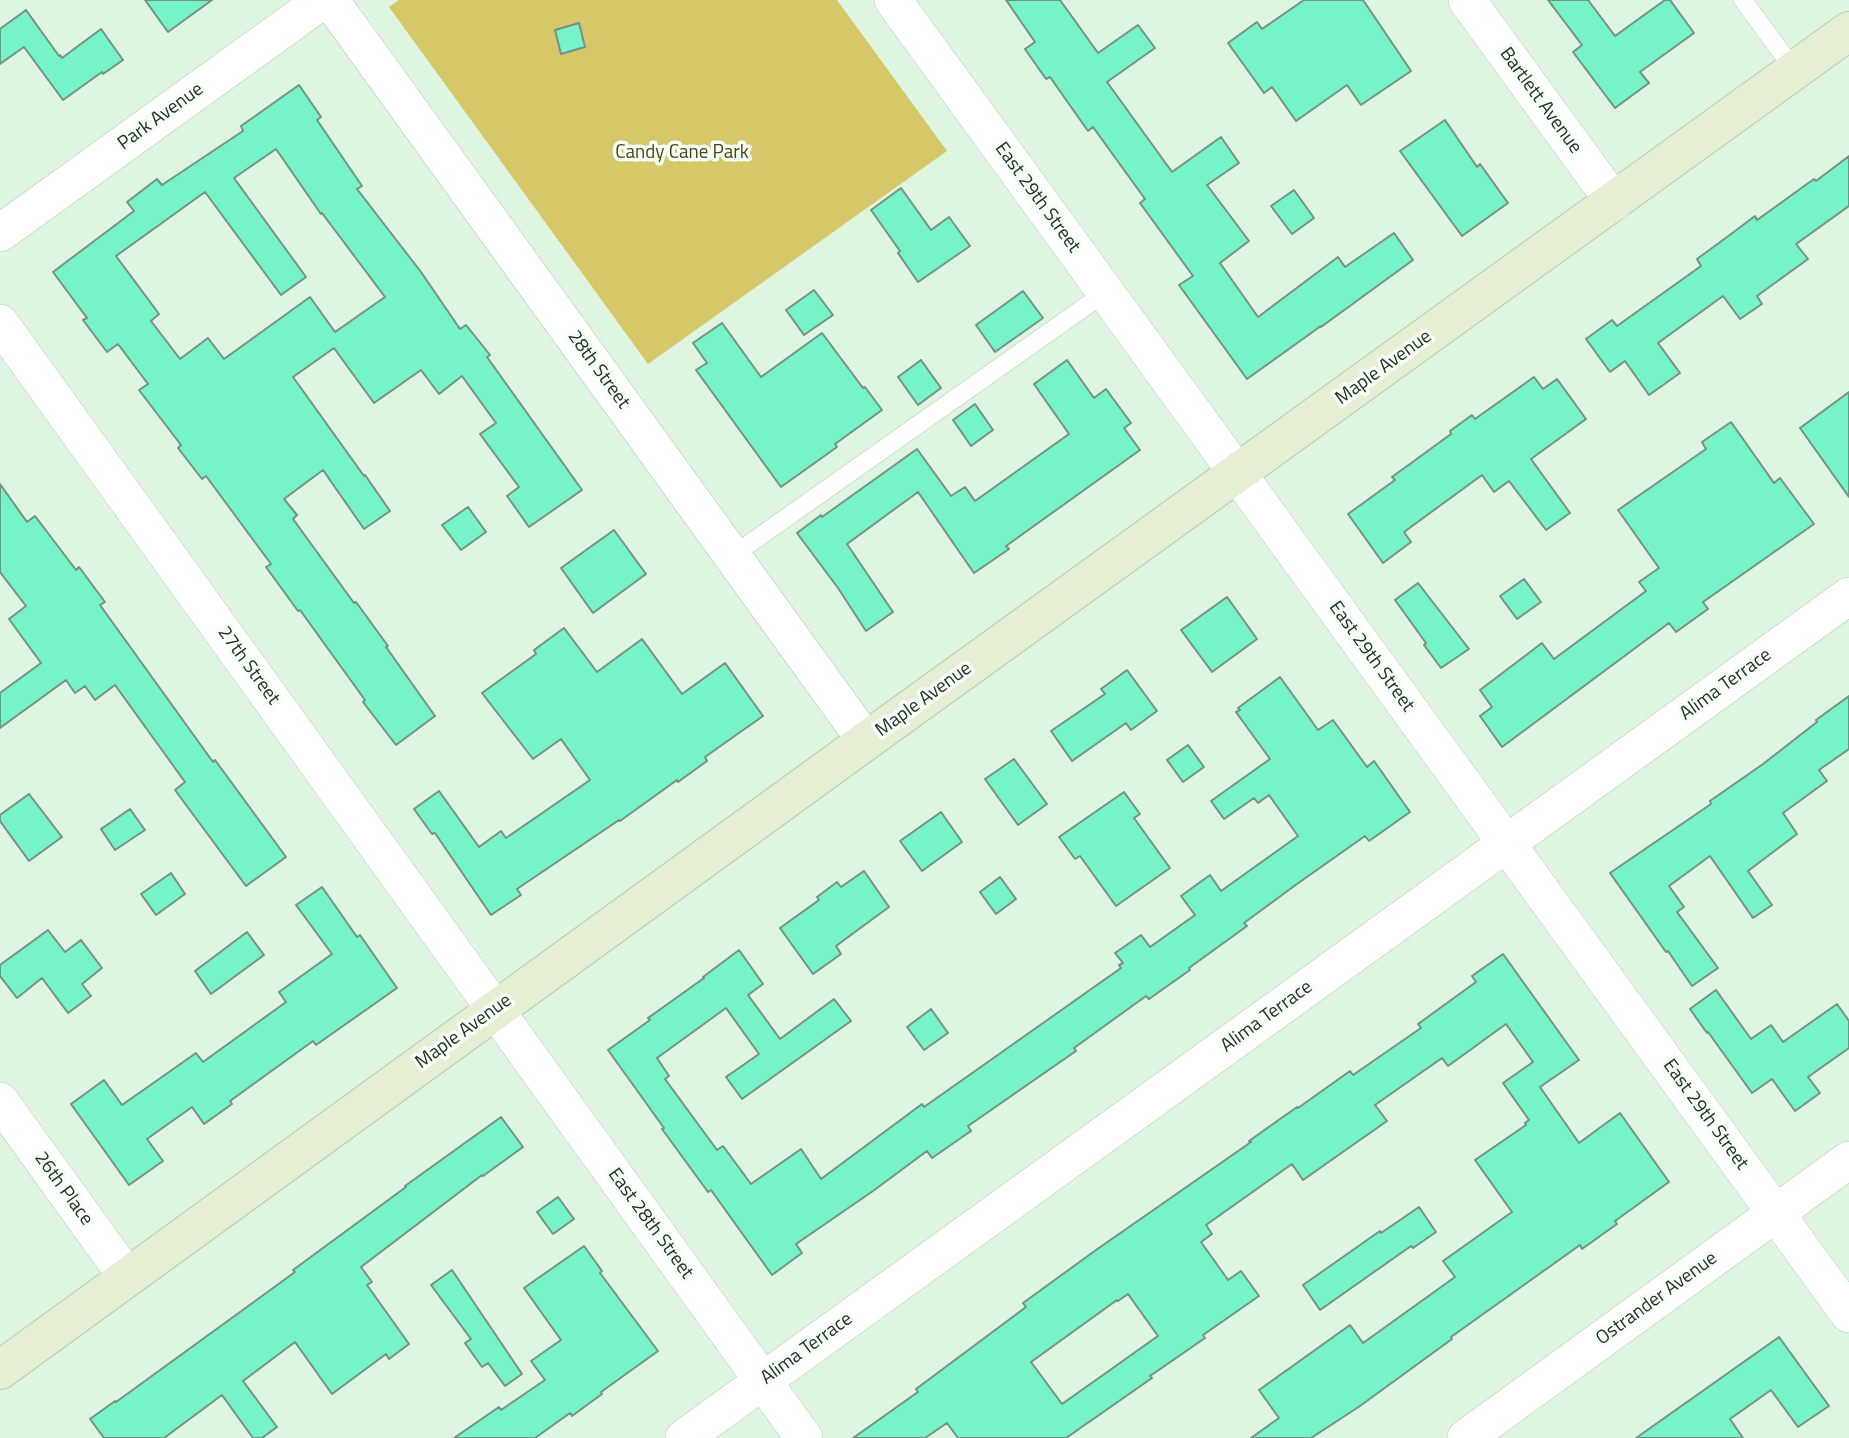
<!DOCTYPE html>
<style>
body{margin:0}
canvas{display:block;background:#def6df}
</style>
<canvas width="1849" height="1438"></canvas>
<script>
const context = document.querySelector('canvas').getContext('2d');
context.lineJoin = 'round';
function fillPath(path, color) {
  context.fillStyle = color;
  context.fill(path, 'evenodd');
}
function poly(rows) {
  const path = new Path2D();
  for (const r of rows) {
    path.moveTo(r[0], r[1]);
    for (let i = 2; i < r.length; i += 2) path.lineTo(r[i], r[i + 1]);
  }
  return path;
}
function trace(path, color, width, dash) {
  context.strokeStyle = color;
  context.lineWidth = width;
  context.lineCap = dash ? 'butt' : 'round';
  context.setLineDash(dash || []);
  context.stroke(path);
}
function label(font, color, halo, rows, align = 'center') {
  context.font = font + ' "Titillium Web",sans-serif';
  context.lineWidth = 7;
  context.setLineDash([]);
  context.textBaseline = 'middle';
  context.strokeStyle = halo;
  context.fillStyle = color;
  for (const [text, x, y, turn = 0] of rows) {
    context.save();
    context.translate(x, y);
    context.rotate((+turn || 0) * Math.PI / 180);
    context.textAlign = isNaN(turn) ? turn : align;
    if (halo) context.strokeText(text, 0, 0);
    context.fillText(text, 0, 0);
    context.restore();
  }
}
fillPath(poly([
 [399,0,837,0,947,151,648,364,389,7]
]), '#d6c869');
const building = poly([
 [145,0,212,0,168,32,145,0],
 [1006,0,1060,0,1098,53,1138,25,1155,48,1107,82,1172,172,1221,137,1239,163,1207,185,1249,241,1220,263,1258,317,1338,257,1345,267,1394,233,1413,260,1321,327,1321,326,1247,379,1179,285,1193,276,1140,203,1145,199,1093,127,1088,131,1050,77,1046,79,1025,49,1035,42,1006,0],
 [1304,0,1363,0,1411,71,1361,105,1347,85,1296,121,1272,87,1264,93,1228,43,1257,22,1262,29,1304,0],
 [1548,0,1588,0,1615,36,1665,0,1670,0,1694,33,1640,72,1649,83,1615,108,1573,52,1582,45,1548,0],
 [26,10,59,56,60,55,62,58,101,29,123,60,103,74,102,72,63,100,24,47,0,64,0,29,26,10],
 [579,23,585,47,561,54,555,30,579,23],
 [299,85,321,117,317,120,362,186,357,189,421,272,460,329,466,325,490,355,487,357,582,490,529,527,507,496,519,487,480,434,496,423,462,376,439,394,421,370,374,403,334,348,293,377,364,476,365,475,390,511,364,529,323,470,284,499,297,515,293,519,354,603,356,602,388,646,386,647,435,716,396,745,363,702,365,700,300,610,298,611,266,567,271,564,206,476,202,479,178,448,181,445,139,390,148,384,118,344,107,352,83,320,87,318,53,272,134,211,127,202,157,179,162,185,243,131,241,126,299,85],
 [276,149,321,214,322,213,385,297,335,332,310,297,224,359,208,338,180,359,151,321,159,314,116,256,205,192,281,295,306,277,234,178,276,149],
 [1445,120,1477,167,1480,164,1508,203,1462,236,1400,151,1445,120],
 [1849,156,1849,206,1796,244,1808,259,1757,296,1762,304,1740,319,1723,296,1658,343,1680,373,1649,395,1625,361,1610,372,1586,339,1612,320,1617,326,1701,266,1697,259,1727,237,1755,216,1757,220,1814,179,1816,181,1849,156],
 [901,188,931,230,949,217,970,246,918,282,898,253,900,251,871,210,901,188],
 [1294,190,1314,218,1292,234,1271,206,1294,190],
 [814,290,833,315,804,335,786,310,814,290],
 [1023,291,1043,318,995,352,976,325,1023,291],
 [722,323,761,377,822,333,863,388,865,387,882,410,835,444,837,447,781,487,696,370,707,363,693,343,722,323],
 [921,360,941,388,918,405,898,377,921,360],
 [1067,360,1094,398,1106,389,1131,423,1124,428,1140,450,1006,546,1009,549,974,573,918,492,847,544,893,612,866,631,838,588,797,533,821,515,822,517,917,449,951,496,965,487,975,501,1069,434,1034,384,1067,360],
 [1534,377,1543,389,1557,379,1586,419,1531,459,1570,513,1546,530,1509,481,1494,492,1482,475,1404,532,1411,542,1383,563,1348,514,1395,480,1392,477,1451,434,1450,431,1472,415,1475,419,1534,377],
 [1849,392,1849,497,1800,428,1849,392],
 [975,404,993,430,971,446,953,420,975,404],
 [1731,422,1774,483,1780,478,1814,524,1703,602,1708,609,1676,632,1669,623,1502,747,1480,716,1492,707,1480,690,1542,643,1554,659,1646,591,1639,582,1659,568,1618,510,1706,449,1702,442,1731,422],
 [0,484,27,522,35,516,76,570,79,567,105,602,100,605,213,762,215,760,286,857,246,886,175,790,185,782,115,685,95,700,85,686,75,693,66,680,0,728,0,693,41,663,9,619,26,606,0,572,0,484],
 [468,507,486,532,461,550,442,525,468,507],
 [614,530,646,574,593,613,561,568,614,530],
 [1524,579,1541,602,1517,619,1500,596,1524,579],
 [1418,583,1469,649,1441,668,1424,645,1426,643,1395,600,1418,583],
 [1227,597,1257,639,1212,672,1181,630,1227,597],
 [564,628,597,672,642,639,682,694,725,663,763,716,705,757,707,761,678,782,677,780,620,821,619,820,517,889,521,895,491,915,435,833,432,834,414,809,439,791,479,847,501,831,506,838,590,780,561,739,533,759,482,693,536,654,534,650,564,628],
 [1127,670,1157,711,1131,730,1126,723,1072,761,1051,731,1105,694,1101,689,1127,670],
 [1280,677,1318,730,1333,720,1367,767,1374,761,1410,812,1369,841,1365,836,1297,884,1244,923,1247,926,1189,968,1190,970,1149,999,1146,996,1074,1048,1076,1051,968,1126,971,1131,932,1158,927,1151,873,1191,796,1244,802,1253,772,1275,711,1190,708,1192,662,1129,664,1128,608,1050,650,1020,648,1018,704,978,703,977,739,950,763,984,748,995,780,1039,834,999,851,1021,742,1099,726,1077,759,1054,726,1008,657,1058,669,1076,665,1079,717,1150,723,1146,751,1184,801,1149,821,1179,922,1104,924,1107,1121,968,1119,965,1123,963,1115,953,1141,935,1150,947,1195,915,1181,896,1210,875,1221,891,1298,836,1269,795,1258,803,1254,798,1224,819,1211,801,1270,759,1236,712,1240,710,1238,708,1280,677],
 [1849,696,1849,749,1819,770,1827,781,1783,813,1797,834,1748,871,1772,905,1753,918,1710,856,1669,886,1684,907,1677,912,1718,968,1692,986,1668,951,1666,952,1610,873,1711,804,1710,801,1763,764,1817,722,1816,720,1849,696],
 [1188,745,1204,767,1183,782,1167,760,1188,745],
 [1014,759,1047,804,1018,825,985,779,1014,759],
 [1124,792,1140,814,1134,818,1170,868,1116,906,1080,856,1075,859,1059,837,1124,792],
 [29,794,62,837,29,861,0,821,0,815,29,794],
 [130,809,145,830,115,850,101,829,130,809],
 [941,812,962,842,922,871,900,841,941,812],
 [864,871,889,907,836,946,841,954,813,974,780,928,819,900,817,897,837,882,841,887,864,871],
 [171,873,185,894,156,915,141,894,171,873],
 [1000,877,1016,899,996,914,980,892,1000,877],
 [322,887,357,937,360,935,397,988,316,1045,313,1041,230,1101,232,1104,204,1124,192,1107,147,1139,163,1161,129,1185,71,1104,104,1080,122,1105,196,1053,203,1062,286,1002,279,992,332,954,296,905,322,887],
 [48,930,65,952,81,940,102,968,82,984,91,996,68,1013,42,978,17,998,0,976,0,965,48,930],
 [247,932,264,955,211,994,195,971,247,932],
 [1503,954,1579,1060,1540,1087,1579,1143,1620,1113,1669,1182,1615,1221,1617,1224,1582,1249,1580,1245,1451,1337,1452,1339,1360,1406,1311,1438,1251,1438,1279,1418,1259,1390,1350,1325,1363,1343,1455,1277,1443,1261,1512,1212,1475,1160,1526,1125,1525,1123,1529,1120,1503,1083,1533,1062,1506,1024,1448,1066,1442,1058,1375,1105,1387,1121,1303,1180,1292,1164,1206,1225,1212,1234,1201,1242,1228,1280,1241,1271,1259,1296,1203,1335,1205,1338,1150,1376,1152,1378,1066,1438,958,1438,947,1423,925,1438,853,1438,918,1392,916,1389,1026,1307,1023,1303,1096,1250,1251,1142,1249,1141,1297,1107,1298,1108,1350,1071,1353,1075,1421,1028,1418,1024,1476,982,1472,976,1503,954],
 [1128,1294,1158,1336,1062,1404,1031,1362,1117,1300,1118,1301,1128,1294],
 [1716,990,1751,1039,1771,1025,1783,1042,1837,1004,1849,1021,1849,1048,1808,1077,1820,1093,1795,1111,1772,1079,1752,1093,1708,1032,1707,1033,1690,1009,1716,990],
 [931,1009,948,1033,924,1050,907,1027,931,1009],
 [501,1117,523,1147,483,1176,482,1175,361,1267,372,1282,367,1285,409,1344,389,1359,386,1354,332,1394,295,1342,243,1381,277,1427,262,1438,253,1438,222,1395,164,1438,104,1438,90,1419,115,1401,116,1402,240,1312,295,1272,293,1270,406,1187,405,1186,501,1117],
 [558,1197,574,1219,553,1234,537,1212,558,1197],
 [1419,1207,1436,1232,1413,1248,1411,1246,1320,1310,1303,1285,1380,1231,1381,1233,1419,1207],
 [584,1246,602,1271,600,1273,658,1351,601,1392,602,1394,572,1416,570,1413,535,1438,454,1438,499,1407,501,1410,545,1380,531,1361,561,1340,524,1288,584,1246],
 [452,1270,522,1374,505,1386,488,1363,482,1367,465,1343,471,1339,431,1285,452,1270],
 [1779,1337,1829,1406,1798,1427,1771,1390,1730,1419,1743,1438,1636,1438,1779,1337]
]);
fillPath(building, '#77f3c8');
trace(building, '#749386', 2);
const lane = poly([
 [1743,0,1795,71],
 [732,556,1106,292]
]);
const street = poly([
 [330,0,866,741],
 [893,0,1849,1314],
 [1467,0,1614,202],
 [0,233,323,0],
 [0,323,804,1438],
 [0,1101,127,1277],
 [684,1438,1849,596],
 [1466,1438,1849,1160]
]);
const secondary = poly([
 [0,1370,866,741,1849,31]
]);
trace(lane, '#b6ccb6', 19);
trace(street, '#b6ccb6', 38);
trace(secondary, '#b6ccb6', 40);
trace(lane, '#fff', 18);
trace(street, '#fff', 37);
trace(secondary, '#e6efd4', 38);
label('19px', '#273027', '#f5fff5', [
 ["Bartlett Avenue",1540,101,54],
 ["Park Avenue",161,117,-36],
 ["East 29th Street",1037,198,54],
 ["Maple Avenue",1384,368,-36],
 ["28th Street",598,370,54],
 ["East 29th Street",1371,657,54],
 ["27th Street",248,666,54],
 ["Alima Terrace",1726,685,-36],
 ["Maple Avenue",924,700,-36],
 ["Alima Terrace",1267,1017,-36],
 ["Maple Avenue",464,1032,-36],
 ["East 29th Street",1705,1115,54],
 ["26th Place",63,1189,54],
 ["East 28th Street",650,1224,54],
 ["Ostrander Avenue",1657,1299,-36],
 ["Alima Terrace",807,1349,-36]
]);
label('19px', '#4a4418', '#f5fff5', [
 ["Candy Cane Park",682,153]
]);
</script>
